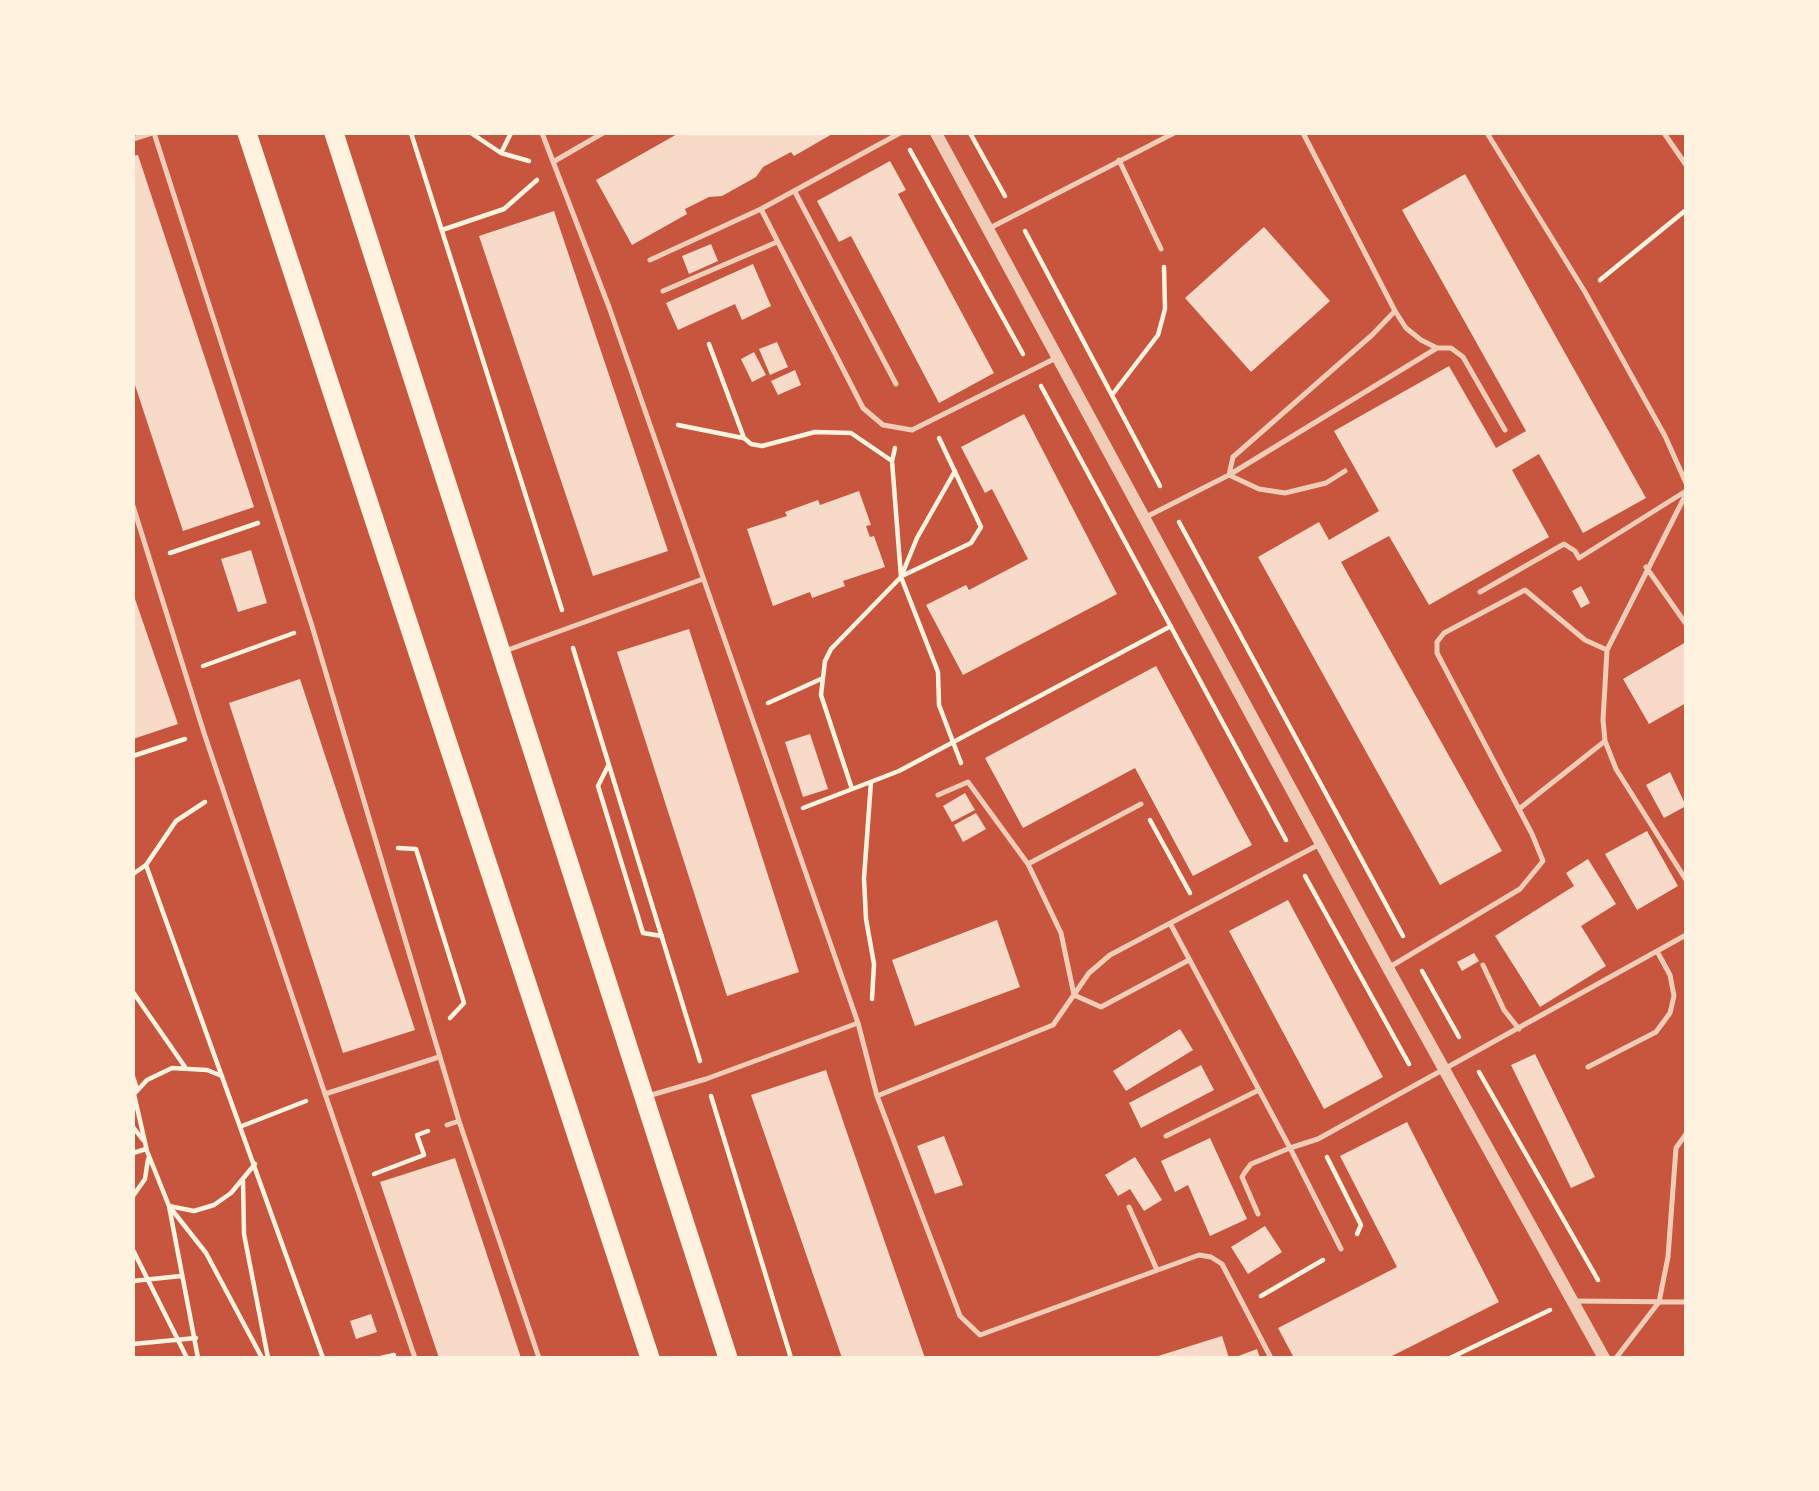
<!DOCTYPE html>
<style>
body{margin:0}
#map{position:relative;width:1819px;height:1491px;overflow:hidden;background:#c8553d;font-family:"Noto Sans",sans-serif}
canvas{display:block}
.frame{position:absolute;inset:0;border:135px solid #fff3e0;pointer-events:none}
</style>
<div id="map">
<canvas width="1819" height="1491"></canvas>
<div class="frame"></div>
</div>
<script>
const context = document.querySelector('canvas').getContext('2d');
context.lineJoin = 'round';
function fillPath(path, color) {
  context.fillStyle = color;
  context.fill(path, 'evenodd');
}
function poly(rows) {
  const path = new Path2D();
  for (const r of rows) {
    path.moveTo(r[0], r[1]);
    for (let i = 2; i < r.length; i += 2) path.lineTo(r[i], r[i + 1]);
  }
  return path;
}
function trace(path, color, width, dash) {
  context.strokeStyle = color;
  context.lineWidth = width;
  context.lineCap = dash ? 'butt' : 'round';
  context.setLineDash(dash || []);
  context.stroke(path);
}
fillPath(poly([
 [679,133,834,133,794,156,791,152,763,167,756,177,722,196,709,197,685,209,687,214,632,245,596,180],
 [138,155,254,507,183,531,133,379,133,156],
 [890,161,906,190,898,194,994,373,939,403,851,236,839,242,817,201],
 [1465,174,1646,498,1583,533,1539,454,1512,470,1549,537,1429,605,1389,536,1341,562,1502,851,1440,885,1258,557,1319,522,1329,540,1379,511,1334,431,1449,366,1496,448,1526,431,1402,210],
 [554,211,668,551,593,576,479,236],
 [1264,227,1330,301,1251,372,1185,298],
 [711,244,718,261,689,274,682,256],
 [753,264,771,306,742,320,735,304,678,330,666,303],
 [777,342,788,367,770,375,759,349],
 [754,352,766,375,752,382,741,359],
 [795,370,801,385,778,395,771,381],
 [1024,414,1117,594,963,675,926,605,966,585,969,590,1028,559,992,489,985,493,961,447],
 [859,491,871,525,866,526,868,532,870,537,874,536,885,567,843,581,845,586,812,598,810,592,773,606,747,529,787,516,785,512,818,500,820,505],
 [251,550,267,603,238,612,221,559],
 [1581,586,1590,603,1581,608,1572,591],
 [133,593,178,724,133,739],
 [689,629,799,972,727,996,617,652],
 [1686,642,1686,703,1649,724,1623,679],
 [1156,666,1252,845,1193,876,1135,768,1023,828,985,758],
 [300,679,415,1030,343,1053,229,703],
 [810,734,828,789,803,797,785,742],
 [1670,772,1686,806,1664,818,1646,785],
 [965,793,975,810,952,822,943,806],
 [976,813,986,829,963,842,954,825],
 [1647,831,1678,886,1637,910,1605,854],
 [1588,859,1616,904,1581,926,1606,966,1540,1007,1495,936,1574,886,1566,873],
 [1288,900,1383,1077,1324,1109,1229,931],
 [997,920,1020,987,915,1026,892,960],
 [1474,953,1479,961,1462,971,1457,962],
 [1180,1029,1193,1050,1126,1091,1113,1071],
 [1535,1054,1595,1177,1571,1188,1511,1065],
 [1201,1065,1214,1090,1141,1128,1129,1103],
 [826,1070,845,1127,925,1358,842,1358,751,1095],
 [1407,1122,1499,1302,1388,1358,1294,1358,1278,1328,1397,1267,1340,1156],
 [944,1136,963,1185,935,1194,917,1146],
 [1210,1138,1247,1219,1210,1236,1188,1185,1175,1192,1161,1161],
 [1135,1157,1162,1200,1144,1211,1130,1189,1118,1196,1105,1175],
 [455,1158,521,1358,439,1358,380,1182],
 [1265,1226,1282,1252,1248,1274,1231,1247],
 [371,1314,377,1332,356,1339,350,1321],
 [1222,1336,1229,1358,1155,1358,1155,1357],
 [1257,1349,1260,1358,1233,1358]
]), '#f7dbc8');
trace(poly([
 [411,133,562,610],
 [471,133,501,153,529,161],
 [970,133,1005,196],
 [910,150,1023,354],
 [501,153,511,133],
 [442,230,504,209,537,180],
 [1025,231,1160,486],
 [1600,280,1686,210],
 [709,344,744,438,751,444,762,446,815,432,851,433,892,461],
 [1041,386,1286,840],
 [1112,395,1158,335,1165,309,1164,267],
 [678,425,743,438],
 [895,448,892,461,901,577,938,672,939,705,961,763],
 [1179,522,1403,936],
 [170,553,258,523],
 [902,576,971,543,981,527,939,438],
 [573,648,700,1061],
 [203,666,294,633],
 [768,703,821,679],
 [133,756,185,739],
 [608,766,598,786,643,933,662,936],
 [871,782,864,878,866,919,874,964,872,999],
 [852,789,821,695,825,661,831,649,901,577,917,538,955,471],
 [803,808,899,771,1171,626],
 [1150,820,1190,893],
 [398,848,416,849,464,1003,450,1018],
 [146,865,323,1358],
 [133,874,146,865,176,821,205,802],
 [1305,876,1409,1064],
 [1422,971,1459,1037],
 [133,992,185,1067],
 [1479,1072,1598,1280],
 [133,1077,137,1089],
 [133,1090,147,1151,169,1206,194,1211,214,1205,231,1193,255,1164],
 [135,1093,147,1080,172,1068,207,1070,222,1076],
 [711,1096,791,1358],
 [242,1126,306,1101],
 [133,1127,143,1140],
 [133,1153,146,1149],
 [1327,1157,1361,1225,1357,1234],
 [374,1174,424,1155,417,1135,428,1131],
 [243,1181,244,1234,268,1358],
 [133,1196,145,1179,148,1159],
 [133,1250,187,1358],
 [133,1281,181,1276],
 [1261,1296,1323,1260],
 [133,1344,196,1338],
 [198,1358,169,1206,206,1253,262,1358],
 [381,1358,394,1355],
 [1450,1358,1550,1310]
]), '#fff3e0', 4.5);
trace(poly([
 [154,133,312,626,459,1121,539,1358],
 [542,133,609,307,858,1023],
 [900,133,761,209,863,408,883,425,912,430,1056,358],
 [1303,133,1395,311,1372,335,1233,457,1229,475,1259,489,1285,493,1326,483,1345,471],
 [1487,133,1585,292,1665,436,1686,483],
 [1664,133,1686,165],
 [133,139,152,133],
 [1119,160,1161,249],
 [553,162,603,133],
 [795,192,896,384],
 [988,229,1174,133],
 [650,260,761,209],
 [663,291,777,242],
 [1395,311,1406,328,1421,340,1437,348,1451,348,1463,357,1505,430],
 [1686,494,1607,650,1603,720,1605,741,1616,769,1686,880],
 [133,506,204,733,325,1094],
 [1146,517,1229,475,1437,348],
 [1646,567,1686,624],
 [1480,592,1564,544,1575,551,1579,558,1686,491],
 [505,651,703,579],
 [938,795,968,782,1028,864,1061,933,1074,995,1101,1007,1189,960],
 [1519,809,1605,741],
 [1028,864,1141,804],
 [1171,925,1290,1148,1251,1164,1245,1172,1242,1177,1258,1214],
 [1483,965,1504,1010,1519,1029],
 [1388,968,1520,889,1543,861,1532,834,1437,653,1437,642,1444,633,1525,590,1585,640,1607,650],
 [1588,1067,1656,1032,1670,1013,1674,996,1670,975,1658,953],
 [648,1096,706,1079,858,1023,877,1096,1053,1025,1089,973,1110,955,1320,844],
 [877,1096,960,1316,980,1335,1199,1255,1211,1257,1222,1264,1271,1358],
 [447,1125,459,1121],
 [1166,1136,1259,1090],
 [1129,1207,1157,1270],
 [1341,1249,1290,1148,1318,1139,1686,935],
 [1573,1301,1686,1302],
 [415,1358,325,1094,439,1057],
 [1616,1358,1659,1302,1668,1257,1676,1148,1686,1134]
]), '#f1ccb7', 5);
trace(poly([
 [936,133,1388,968,1604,1358]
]), '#f1ccb7', 12);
trace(poly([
 [247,133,650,1358],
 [334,133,728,1358]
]), '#fff3e0', 19);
</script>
